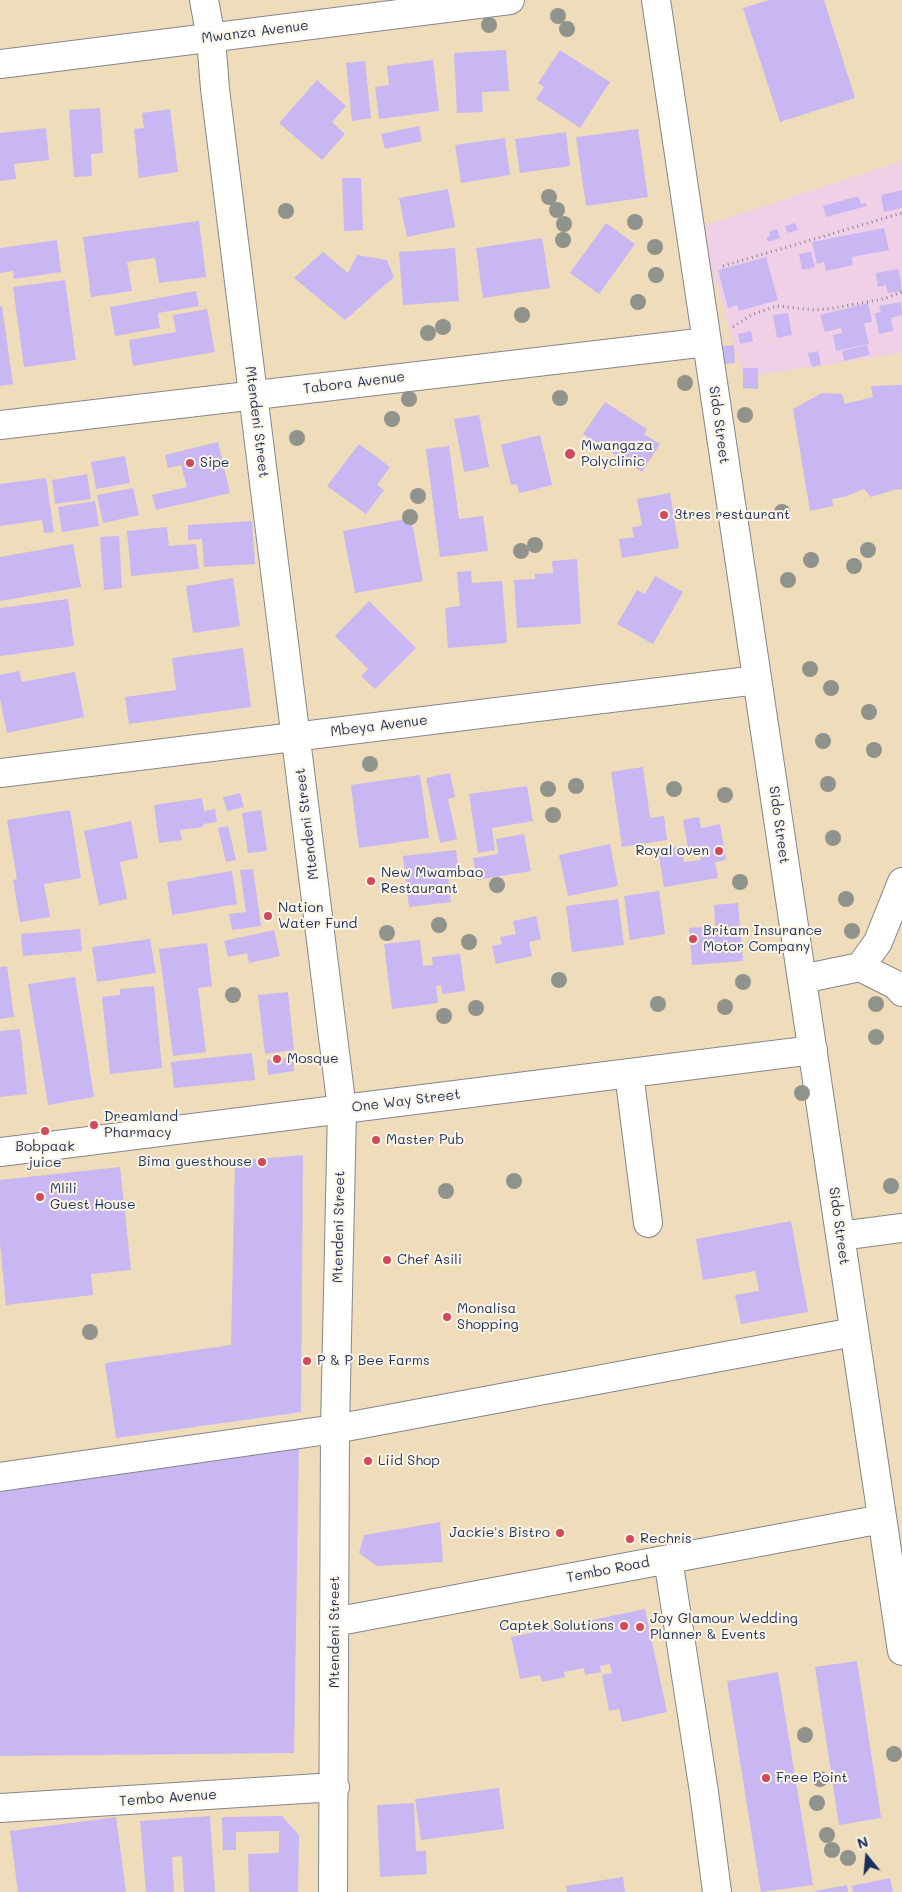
<!DOCTYPE html>
<style>
body{margin:0}
#map{position:relative;width:902px;height:1892px;overflow:hidden;background:#efdcba;font-family:Mali,sans-serif}
canvas{display:block}
.north{position:absolute;left:842px;top:1832px;width:50px;height:50px;-webkit-text-stroke:4px #fcf5e5;paint-order:stroke;rotate:343deg;font-size:14px;font-weight:700;line-height:20px;text-align:center;color:#1b2f5e}
.north::after{content:'';display:block;margin:auto;width:18px;height:22px;background:#1b2f5e;clip-path:polygon(50% 0,100% 100%,50% 72%,0 100%)}
</style>
<div id="map">
<canvas width="902" height="1892"></canvas>
<div class="north">N</div>
</div>
<script>
const context = document.querySelector('canvas').getContext('2d');
context.lineJoin = 'round';
function fillPath(path, color) {
  context.fillStyle = color;
  context.fill(path, 'evenodd');
}
function poly(rows) {
  const path = new Path2D();
  for (const r of rows) {
    path.moveTo(r[0], r[1]);
    for (let i = 2; i < r.length; i += 2) path.lineTo(r[i], r[i + 1]);
  }
  return path;
}
function trace(path, color, width, dash) {
  context.strokeStyle = color;
  context.lineWidth = width;
  context.lineCap = dash ? 'butt' : 'round';
  context.setLineDash(dash || []);
  context.stroke(path);
}
function label(font, color, halo, rows, align = 'center') {
  context.font = font + ' Mali,sans-serif';
  context.lineWidth = 4;
  context.setLineDash([]);
  context.textBaseline = 'middle';
  context.strokeStyle = halo;
  context.fillStyle = color;
  for (const [text, x, y, turn = 0] of rows) {
    context.save();
    context.translate(x, y);
    context.rotate((+turn || 0) * Math.PI / 180);
    context.textAlign = isNaN(turn) ? turn : align;
    if (halo) context.strokeText(text, 0, 0);
    context.fillText(text, 0, 0);
    context.restore();
  }
}
fillPath(poly([
 [902,161,902,353,744,377,699,227]
]), '#efd0e6');
fillPath(poly([
 [769,0,824,0,855,98,780,122,743,8],
 [506,50,509,91,482,92,483,112,457,113,454,53],
 [560,50,610,82,580,128,536,99,544,87,538,83],
 [433,60,439,111,379,119,375,87,389,85,387,66],
 [365,61,371,118,352,121,346,63],
 [317,80,346,106,332,122,345,134,322,160,279,123],
 [100,108,103,153,91,154,92,176,74,177,69,110],
 [170,109,178,172,139,178,134,129,144,128,142,113],
 [419,126,422,141,385,149,381,134],
 [46,128,49,160,14,164,16,179,0,181,0,133],
 [638,129,648,197,586,206,576,137],
 [566,132,570,166,520,173,515,139],
 [505,138,510,175,461,183,455,145],
 [342,178,361,178,363,230,344,231],
 [448,189,455,227,407,237,399,198],
 [902,190,902,208,884,212,881,195],
 [858,196,861,204,866,203,867,206,826,217,823,206],
 [199,221,206,277,159,283,155,258,127,262,132,291,91,297,83,237],
 [606,223,635,244,599,294,570,273],
 [795,223,798,230,788,233,785,226],
 [884,228,889,250,852,257,853,265,826,271,824,262,817,264,812,242],
 [777,229,780,238,768,242,766,238,770,236,769,232],
 [542,238,550,288,483,298,476,248],
 [57,240,61,272,14,279,13,271,0,273,0,248],
 [455,248,459,301,403,305,399,252],
 [323,252,348,273,357,255,387,260,394,277,345,320,294,278],
 [811,252,815,267,802,270,799,254],
 [766,257,778,300,739,311,737,305,728,308,718,270],
 [899,269,902,291,888,293,886,285,878,287,876,273],
 [65,280,76,360,24,367,13,287],
 [196,291,199,306,158,313,160,328,115,336,110,307],
 [901,302,902,315,891,318,893,331,879,334,875,313,881,312,879,306],
 [868,303,872,322,864,323,869,344,836,351,833,335,842,333,841,328,825,332,820,315],
 [0,306,2,306,13,384,0,386],
 [207,309,215,352,133,366,129,340,176,332,173,315],
 [788,313,792,335,777,338,773,315],
 [751,331,753,341,740,344,738,334],
 [734,345,735,363,724,364,723,346],
 [867,345,870,355,844,361,842,351],
 [818,351,821,365,812,367,808,353],
 [743,368,758,368,758,389,743,388],
 [902,385,902,489,893,490,871,497,864,489,844,497,832,499,833,506,810,511,793,409,822,393,842,394,845,404,873,397,871,386],
 [605,402,647,429,644,434,660,444,642,472,583,434],
 [479,415,489,467,464,472,454,419],
 [540,435,552,485,519,493,517,484,511,485,501,445],
 [218,442,230,493,156,510,152,495,187,487,181,465,168,468,165,455],
 [359,444,390,467,377,485,384,490,366,514,327,486],
 [449,446,459,519,483,516,488,551,440,557,426,449],
 [125,456,130,483,96,489,91,462],
 [87,474,91,499,55,504,52,480],
 [46,478,54,532,44,533,42,520,0,526,0,484],
 [133,488,139,515,103,523,97,495],
 [670,493,679,548,622,558,619,539,634,537,632,527,642,526,637,499],
 [95,501,99,526,62,532,58,507],
 [411,518,423,581,355,593,343,531],
 [252,521,255,564,204,567,202,539,188,540,188,525],
 [167,527,169,546,196,544,199,569,131,576,127,531],
 [119,536,122,588,104,590,100,537],
 [73,544,81,587,0,601,0,557],
 [577,559,581,624,517,628,514,580,535,579,535,574,553,573,552,561],
 [471,571,472,583,502,581,507,643,448,648,445,608,460,606,457,572],
 [655,576,683,592,653,644,617,624,637,590,645,594],
 [233,578,240,626,193,633,186,586],
 [68,599,74,646,0,656,0,608],
 [369,601,416,648,375,689,361,676,368,669,335,636],
 [243,648,251,707,129,724,125,697,176,690,172,658],
 [19,671,22,682,75,672,84,717,7,733,0,699,0,675],
 [643,767,650,818,664,816,667,840,622,847,611,772],
 [450,773,455,797,448,799,457,839,440,843,426,778],
 [420,775,429,838,359,848,351,785],
 [527,786,533,821,492,828,495,850,478,853,469,794],
 [240,793,244,807,227,811,223,797],
 [202,798,204,811,215,809,217,822,203,824,203,827,180,830,182,840,159,843,154,805],
 [70,810,81,878,44,884,50,917,20,922,13,880,17,879,7,820],
 [261,810,267,851,248,853,242,813],
 [699,817,701,828,720,824,726,860,715,862,718,878,664,887,658,850,681,846,684,862,701,860,699,846,688,848,683,820],
 [131,821,138,858,120,862,127,899,99,905,84,831],
 [228,826,236,860,226,862,218,828],
 [524,834,531,871,477,880,473,858,498,854,496,839],
 [610,844,618,886,568,896,559,855],
 [456,850,459,876,448,877,451,902,409,907,403,856],
 [253,869,261,926,232,930,229,914,246,912,240,870],
 [232,871,237,904,172,915,167,882],
 [659,891,665,934,630,940,624,896],
 [618,899,624,945,572,952,566,906],
 [738,903,743,961,692,965,689,928,715,926,714,905],
 [536,916,541,939,529,942,532,956,496,964,492,946,502,944,500,937,516,934,513,921],
 [80,929,82,951,23,956,21,934],
 [274,930,280,956,249,963,247,953,228,957,224,941],
 [150,939,156,973,97,982,92,947],
 [420,940,423,966,433,965,432,957,460,954,465,991,442,994,441,985,436,986,438,1003,392,1009,384,944],
 [207,943,212,986,198,988,206,1052,173,1056,159,949],
 [7,966,14,1017,0,1019,0,967],
 [75,977,94,1097,48,1105,28,984],
 [154,986,162,1068,110,1074,102,997,120,995,120,989],
 [288,992,294,1050,265,1054,258,995],
 [20,1029,27,1094,0,1097,0,1031],
 [252,1053,255,1080,174,1088,171,1062],
 [293,1057,294,1071,268,1075,267,1060],
 [303,1155,301,1412,116,1438,105,1363,231,1345,235,1161],
 [120,1167,131,1270,91,1274,93,1295,6,1305,0,1243,0,1180],
 [791,1221,808,1312,741,1324,735,1295,759,1291,755,1271,703,1280,696,1239],
 [299,1443,294,1753,0,1756,0,1486],
 [440,1522,443,1562,377,1566,359,1553,364,1535],
 [645,1609,667,1712,622,1722,619,1709,609,1711,602,1675,612,1673,610,1664,600,1666,601,1672,585,1675,584,1668,564,1672,565,1677,542,1682,540,1675,520,1679,511,1637],
 [857,1661,881,1818,839,1825,815,1667],
 [778,1672,813,1885,761,1892,727,1681],
 [499,1788,504,1829,421,1840,415,1799],
 [414,1803,416,1851,426,1851,427,1874,380,1877,377,1805],
 [210,1816,215,1892,184,1892,182,1856,172,1857,174,1892,146,1892,140,1821],
 [282,1816,299,1835,298,1892,249,1892,248,1854,279,1853,279,1831,236,1832,236,1850,223,1850,222,1817],
 [116,1817,126,1892,18,1892,10,1831],
 [623,1877,625,1892,567,1892,566,1886],
 [890,1878,893,1892,853,1892,851,1886],
 [847,1885,848,1892,815,1892,815,1891]
]), '#c8b7f2');
const minor = poly([
 [204,0,211,38,215,89,342,1109,335,1429,333,1892],
 [656,0,902,1651],
 [0,64,510,0],
 [0,425,707,342],
 [0,773,757,680],
 [860,967,896,985,902,992],
 [802,979,860,967,878,942,902,882],
 [629,1073,648,1223],
 [0,1152,813,1050],
 [840,1236,902,1228],
 [0,1477,335,1429,854,1332],
 [668,1559,704,1792,717,1892],
 [334,1622,882,1519],
 [0,1808,335,1787]
]);
trace(minor, '#85868c', 30);
trace(poly([
 [723,266,902,213],
 [733,327,753,314,777,306,816,310,828,309,883,299,902,292]
]), '#85868c', 3, [1, 4]);
trace(minor, '#fff', 28);
context.fillStyle = '#8f938b';
for (const [x, y] of [
 [558,16],
 [489,25],
 [567,29],
 [549,197],
 [557,210],
 [286,211],
 [635,222],
 [564,224],
 [563,240],
 [655,247],
 [656,275],
 [638,302],
 [522,315],
 [443,327],
 [428,333],
 [685,383],
 [560,398],
 [409,399],
 [745,415],
 [392,419],
 [297,438],
 [418,496],
 [782,512],
 [410,517],
 [535,545],
 [868,550],
 [521,551],
 [811,560],
 [854,566],
 [788,580],
 [810,669],
 [831,688],
 [869,712],
 [823,741],
 [874,750],
 [370,764],
 [828,784],
 [576,786],
 [548,789],
 [674,789],
 [725,795],
 [553,815],
 [833,838],
 [740,882],
 [497,885],
 [846,899],
 [439,925],
 [852,931],
 [387,933],
 [469,942],
 [559,980],
 [743,982],
 [233,995],
 [658,1004],
 [876,1004],
 [725,1007],
 [476,1008],
 [444,1016],
 [876,1037],
 [802,1093],
 [514,1181],
 [891,1186],
 [446,1191],
 [90,1332],
 [805,1735],
 [894,1754],
 [820,1779],
 [817,1803],
 [827,1835],
 [832,1850],
 [848,1858]
]) {
  context.beginPath();
  context.arc(x, y, 8, 0, 2 * Math.PI);
  context.fill();
}
for (const [x, y, r, color] of [
 [570,454,6,"#d1495b"],
 [190,463,5,"#d1495b"],
 [664,515,5,"#d1495b"],
 [719,851,5,"#d1495b"],
 [371,881,5,"#d1495b"],
 [268,916,5,"#d1495b"],
 [693,939,5,"#d1495b"],
 [277,1059,5,"#d1495b"],
 [94,1125,5,"#d1495b"],
 [45,1131,5,"#d1495b"],
 [376,1140,5,"#d1495b"],
 [262,1162,5,"#d1495b"],
 [40,1197,5,"#d1495b"],
 [387,1260,5,"#d1495b"],
 [447,1317,5,"#d1495b"],
 [307,1361,5,"#d1495b"],
 [368,1461,5,"#d1495b"],
 [560,1533,5,"#d1495b"],
 [630,1539,5,"#d1495b"],
 [624,1626,5,"#d1495b"],
 [640,1627,5,"#d1495b"],
 [766,1778,5,"#d1495b"]
]) {
  const dot = new Path2D();
  dot.arc(x, y, r, 0, 2 * Math.PI);
  context.fillStyle = color;
  context.fill(dot);
  trace(dot, '#fcf5e5', 2);
}
label('14px', '#1b2f5e', '#fcf5e5', [
 ["Mwanza Avenue",255,32,-7],
 ["Tabora Avenue",354,383,-7],
 ["Mtendeni Street",257,422,83],
 ["Sido Street",719,425,82],
 ["Mbeya Avenue",379,726,-7],
 ["Mtendeni Street",307,824,-97],
 ["Sido Street",779,825,82],
 ["One Way Street",406,1101,-7],
 ["Sido Street",839,1226,82],
 ["Mtendeni Street",339,1227,-89],
 ["Tembo Road",608,1570,-11],
 ["Mtendeni Street",335,1632,-90],
 ["Tembo Avenue",168,1798,-4]
]);
label('14px', '#1b2f5e', '#fcf5e5', [
 ["Mwangaza",581,446],
 ["Polyclinic",581,462],
 ["Sipe",200,463],
 ["3tres restaurant",674,515],
 ["Royal oven",709,851,"right"],
 ["New Mwambao",381,873],
 ["Restaurant",381,889],
 ["Nation",278,908],
 ["Water Fund",278,924],
 ["Britam Insurance",703,931],
 ["Motor Company",703,947],
 ["Mosque",287,1059],
 ["Dreamland",104,1117],
 ["Pharmacy",104,1133],
 ["Master Pub",386,1140],
 ["Bobpaak",45,1147,"center"],
 ["juice",45,1163,"center"],
 ["Bima guesthouse",252,1162,"right"],
 ["Mlili",50,1189],
 ["Guest House",50,1205],
 ["Chef Asili",397,1260],
 ["Monalisa",457,1309],
 ["Shopping",457,1325],
 ["P & P Bee Farms",317,1361],
 ["Liid Shop",378,1461],
 ["Jackie's Bistro",550,1533,"right"],
 ["Rechris",640,1539],
 ["Joy Glamour Wedding",650,1619],
 ["Planner & Events",650,1635],
 ["Captek Solutions",614,1626,"right"],
 ["Free Point",776,1778]
], 'left');
</script>
